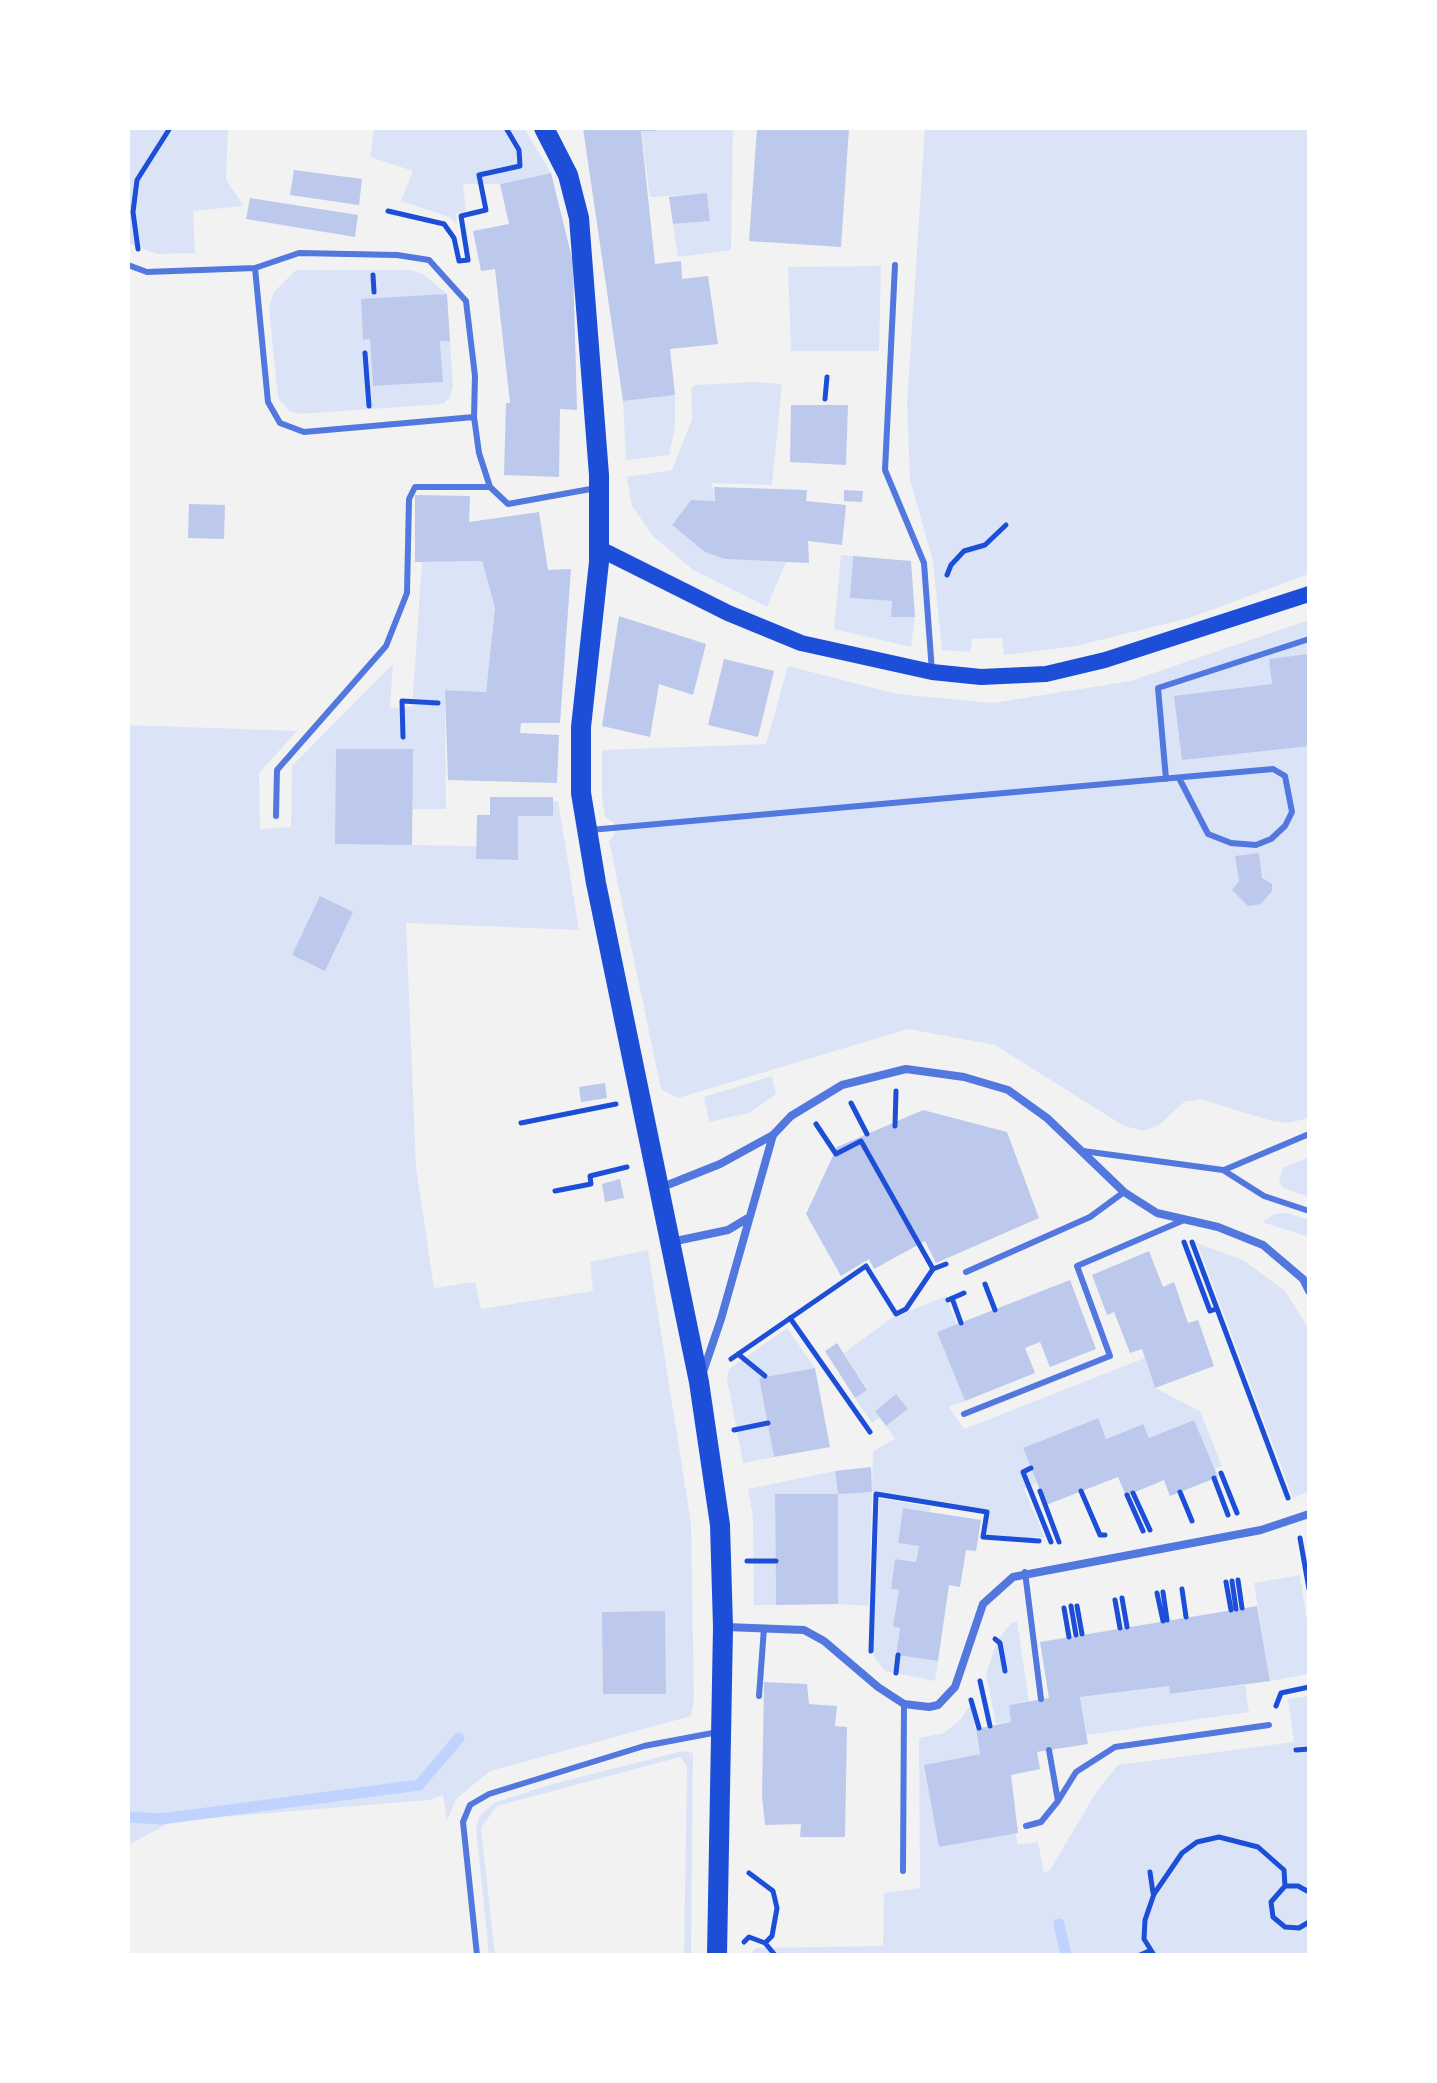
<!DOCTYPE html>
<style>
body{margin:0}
#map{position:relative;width:1437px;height:2083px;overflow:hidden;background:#f2f2f2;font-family:"Public Sans",sans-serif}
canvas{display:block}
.frame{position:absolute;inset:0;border:130px solid #fff;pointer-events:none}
</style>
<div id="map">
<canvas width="1437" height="2083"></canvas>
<div class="frame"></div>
</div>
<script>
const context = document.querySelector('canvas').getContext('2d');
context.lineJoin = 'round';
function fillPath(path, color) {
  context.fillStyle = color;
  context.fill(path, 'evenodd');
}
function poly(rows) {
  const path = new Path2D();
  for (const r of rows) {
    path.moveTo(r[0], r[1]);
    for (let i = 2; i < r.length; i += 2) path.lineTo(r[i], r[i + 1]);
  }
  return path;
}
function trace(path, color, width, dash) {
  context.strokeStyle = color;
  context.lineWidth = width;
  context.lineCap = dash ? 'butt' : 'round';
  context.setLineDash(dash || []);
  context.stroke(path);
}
fillPath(poly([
 [128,128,228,128,226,180,244,206,193,211,195,253,157,254,128,243],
 [374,128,524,128,551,173,500,184,463,184,466,211,456,214,457,224,449,217,401,201,413,171,370,157],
 [655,128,733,128,731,250,678,257,673,224,710,221,707,194,650,197,641,131,655,131],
 [925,128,1309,128,1309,574,1189,618,1076,646,1004,655,1002,638,972,639,970,652,942,650,933,561,910,480,907,403],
 [881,266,879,351,791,351,788,267],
 [296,270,411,270,423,274,447,294,361,300,363,339,370,339,373,386,442,382,440,341,450,341,453,387,449,398,443,404,299,414,290,411,278,398,269,308,274,292],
 [755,382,782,384,772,485,712,483,715,501,691,500,672,525,705,552,725,559,786,562,767,607,693,570,653,536,632,506,627,477,672,470,692,419,691,389,695,385],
 [675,395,675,427,669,455,626,460,623,401],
 [841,555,853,556,851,598,892,601,891,617,915,617,911,647,834,629],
 [482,561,495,608,486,692,445,690,446,809,412,809,412,749,336,749,412,845,477,846,477,859,517,860,518,816,552,816,553,801,558,801,579,930,406,923,416,1167,434,1288,475,1282,481,1309,593,1291,590,1262,648,1250,691,1524,694,1699,691,1716,490,1771,456,1799,447,1821,443,1795,429,1800,173,1821,128,1845,128,725,297,731,259,773,260,829,291,827,292,766,393,664,390,708,412,707,422,562],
 [1309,620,1309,1118,1288,1123,1272,1121,1200,1099,1184,1102,1159,1125,1144,1131,1124,1126,995,1045,908,1029,678,1098,661,1089,609,841,615,834,614,823,605,817,602,796,602,750,766,744,788,666,897,694,993,703,1130,681],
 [772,1076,776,1094,749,1113,709,1122,704,1097],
 [1309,1157,1309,1197,1283,1188,1279,1182,1283,1168],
 [1287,1213,1309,1220,1309,1237,1262,1222,1275,1214],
 [1197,1243,1243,1260,1285,1291,1309,1329,1309,1491,1300,1495,1293,1498],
 [946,1296,957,1325,938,1333,965,1401,949,1407,964,1429,1145,1358,1155,1388,1200,1411,1222,1466,1214,1469,1194,1420,1149,1438,1142,1424,1106,1439,1097,1418,1023,1448,1037,1483,1024,1489,1045,1538,1033,1537,1032,1541,986,1535,989,1510,872,1492,869,1606,838,1604,838,1494,775,1494,776,1605,754,1605,753,1517,748,1489,835,1471,838,1493,872,1492,873,1451,895,1439,886,1426,908,1409,896,1395,875,1410,880,1417,872,1423,855,1398,867,1389,844,1353,890,1319],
 [787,1328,815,1368,759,1378,774,1457,743,1463,727,1379,729,1369],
 [879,1498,931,1507,930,1512,903,1508,898,1543,919,1546,916,1562,895,1559,891,1589,899,1590,894,1627,900,1628,896,1655,938,1661,935,1681,885,1671,873,1655],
 [1300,1575,1309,1634,1309,1674,1270,1681,1254,1583],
 [1017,1621,1029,1701,1009,1705,1011,1722,996,1724,986,1674,997,1641,1011,1623],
 [1245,1685,1249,1712,1087,1735,1080,1697,1169,1686,1171,1694],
 [1309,1696,1309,1955,749,1955,756,1948,883,1946,884,1893,920,1888,919,1738,944,1733,960,1720,971,1704,980,1754,925,1765,939,1847,1015,1833,1018,1845,1038,1842,1044,1873,1050,1870,1097,1791,1118,1765,1294,1742,1288,1699],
 [683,1751,693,1753,691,1955,684,1955,687,1766,680,1757,497,1806,481,1828,495,1955,489,1955,476,1828,480,1815,494,1803,545,1786]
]), '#dbe4f7');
trace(poly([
 [128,1817,161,1819,419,1785,459,1738],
 [1059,1924,1066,1955]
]), '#bfd3fe', 11);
fillPath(poly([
 [583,128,655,128,656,131,641,131,655,264,681,261,682,279,708,276,718,344,670,349,675,395,623,401],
 [757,128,849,128,841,247,749,241],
 [294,170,362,179,359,205,290,195],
 [551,173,573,262,577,410,560,409,559,477,504,475,506,403,510,403,495,269,481,271,473,231,509,224,500,184],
 [707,193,710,221,673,224,669,197],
 [250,198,358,215,355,237,246,219],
 [447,294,450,341,440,341,443,382,373,386,370,339,363,340,361,299],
 [791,405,848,405,846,465,790,462],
 [714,487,807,490,806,501,846,505,842,545,808,541,809,563,725,559,705,552,672,525,691,500,715,501],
 [844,490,863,491,862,502,844,501],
 [415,495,470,496,469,522,539,512,548,570,571,569,560,723,521,723,520,733,559,735,557,783,448,780,445,690,486,692,495,608,482,561,415,562],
 [189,504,225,505,224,539,188,538],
 [853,556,911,561,915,617,891,617,892,601,850,598],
 [619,616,706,644,693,695,659,684,650,737,602,726],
 [1309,654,1309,746,1182,760,1174,696,1272,684,1269,659],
 [724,659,774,671,758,737,708,725],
 [336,749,413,749,412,845,335,844],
 [490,797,553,797,553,816,518,816,518,860,476,859,477,815,490,815],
 [1259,853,1262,878,1272,884,1272,891,1261,904,1248,906,1232,890,1239,881,1235,856],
 [320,896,353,912,325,971,292,955],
 [605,1083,607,1098,581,1102,579,1087],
 [923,1110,1007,1132,1039,1218,936,1263,925,1241,874,1269,869,1259,841,1276,806,1214,837,1147],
 [620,1179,624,1198,605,1202,602,1184],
 [1149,1251,1163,1287,1174,1282,1188,1323,1198,1320,1214,1366,1155,1388,1142,1349,1130,1353,1114,1312,1107,1315,1092,1275],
 [1070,1280,1096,1349,1050,1367,1040,1342,1025,1348,1035,1373,965,1401,937,1332],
 [837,1343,867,1390,855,1398,825,1351],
 [815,1368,830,1447,774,1457,759,1378],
 [896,1394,908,1409,886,1426,875,1411],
 [1098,1418,1106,1439,1143,1424,1149,1438,1194,1420,1218,1477,1170,1496,1164,1480,1126,1496,1118,1477,1046,1505,1023,1448],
 [871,1467,872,1492,838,1494,835,1471],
 [775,1494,838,1494,838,1604,776,1605],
 [903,1508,981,1520,976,1551,966,1550,960,1587,949,1585,938,1661,896,1655,900,1628,893,1627,899,1590,891,1589,895,1559,916,1562,919,1546,898,1543],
 [1257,1606,1270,1681,1170,1694,1169,1686,1080,1697,1088,1744,1037,1752,1040,1769,1011,1775,1018,1833,939,1847,924,1765,980,1754,976,1729,1011,1722,1009,1705,1049,1698,1040,1642],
 [665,1611,666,1694,603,1694,602,1612],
 [764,1682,807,1684,809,1704,837,1706,835,1726,847,1727,845,1837,800,1837,801,1824,765,1825,762,1796]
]), '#bdc9ec');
trace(poly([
 [388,211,444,224,454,238,459,261,468,260,461,216,486,210,479,175,520,166,519,150,506,128],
 [138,249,133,212,137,180,170,128],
 [373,275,374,292],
 [365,353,369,406],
 [825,399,827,377],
 [947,575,951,565,964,551,985,545,1006,525],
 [403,737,402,701,438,703],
 [851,1103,867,1134],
 [521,1123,616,1104],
 [816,1124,836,1154,861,1141,933,1269],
 [895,1126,896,1091],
 [555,1191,591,1184,590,1176,627,1167],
 [1184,1242,1210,1311,1216,1309],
 [1192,1242,1288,1498],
 [985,1284,995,1310],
 [952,1298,961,1323],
 [948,1300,964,1293],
 [790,1318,870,1432],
 [738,1354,765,1376],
 [731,1359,866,1266,896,1314,906,1309,933,1269,946,1264],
 [734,1430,768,1423],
 [1031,1468,1023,1472,1051,1542],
 [1221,1473,1237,1513],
 [1214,1478,1228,1515],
 [1040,1491,1059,1542],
 [1081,1491,1100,1535,1105,1535],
 [1180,1492,1192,1521],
 [1133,1493,1150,1530],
 [1127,1495,1143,1531],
 [1300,1538,1309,1589],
 [747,1561,776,1561],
 [1238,1580,1242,1608],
 [1232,1581,1236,1609],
 [1226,1582,1231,1610],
 [1182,1589,1186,1617],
 [1163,1592,1167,1620],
 [1157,1593,1163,1621],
 [1122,1598,1127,1627],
 [1115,1600,1120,1628],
 [1071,1606,1076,1635],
 [1077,1606,1082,1634],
 [1064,1608,1069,1637],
 [995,1639,1000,1643,1005,1671],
 [871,1651,876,1494,987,1512,983,1537,1039,1541],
 [896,1673,898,1655],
 [980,1681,990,1726],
 [971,1700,979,1728],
 [1276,1706,1281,1693,1309,1687],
 [1296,1750,1309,1749],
 [1150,1872,1153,1893],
 [749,1873,773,1891,777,1908,772,1936,765,1943],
 [1309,1892,1298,1886,1285,1886,1271,1902,1273,1917,1285,1927,1299,1928,1309,1922],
 [744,1942,749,1937,765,1943,775,1955],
 [1140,1955,1149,1951],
 [1154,1955,1144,1939,1145,1920,1154,1894,1182,1853,1197,1842,1219,1837,1258,1847,1284,1870,1285,1886]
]), '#1d4ed8', 5);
trace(poly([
 [128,265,147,272,255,268,299,253,397,255,429,260,466,301,475,376,474,417],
 [895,265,885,470,924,563,932,672],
 [255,268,268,402,280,423,304,432,474,417,479,453,490,487,508,504,596,488],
 [1166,779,1158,688,1309,639],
 [276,816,277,770,386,646,407,593,409,499,415,487,490,487],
 [590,830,1273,769,1285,776,1292,812,1285,826,1271,839,1256,845,1231,843,1208,834,1179,778],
 [1083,1151,1223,1170,1264,1196,1309,1211],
 [1224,1170,1309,1134],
 [966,1272,1090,1217,1124,1192],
 [964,1414,1110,1356,1077,1266,1184,1220],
 [1025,1572,1041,1699],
 [759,1696,764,1628],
 [1058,1801,1076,1772,1115,1747,1269,1725],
 [1026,1826,1041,1822,1058,1801,1049,1750],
 [903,1871,904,1704],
 [477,1955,463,1822,470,1805,489,1794,644,1746,718,1732]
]), '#5277de', 6);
trace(poly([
 [660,1188,720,1164,773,1135,791,1116,842,1085,906,1069,964,1077,1008,1090,1047,1118,1124,1192,1157,1213,1218,1227,1263,1245,1303,1279,1309,1291],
 [671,1242,728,1230,748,1218],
 [703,1372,721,1319,773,1135],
 [726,1627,804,1630,824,1641,878,1687,904,1704,929,1707,938,1705,955,1687,983,1604,1013,1577,1261,1530,1309,1514]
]), '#5277de', 8);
trace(poly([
 [600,549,728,613,801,643,932,672,981,677,1046,674,1105,660,1309,594]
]), '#1d4ed8', 16);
trace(poly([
 [544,128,568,175,579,218,599,475,599,562,581,727,581,793,596,883,699,1382,720,1525,723,1627,717,1955]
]), '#1d4ed8', 20);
</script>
